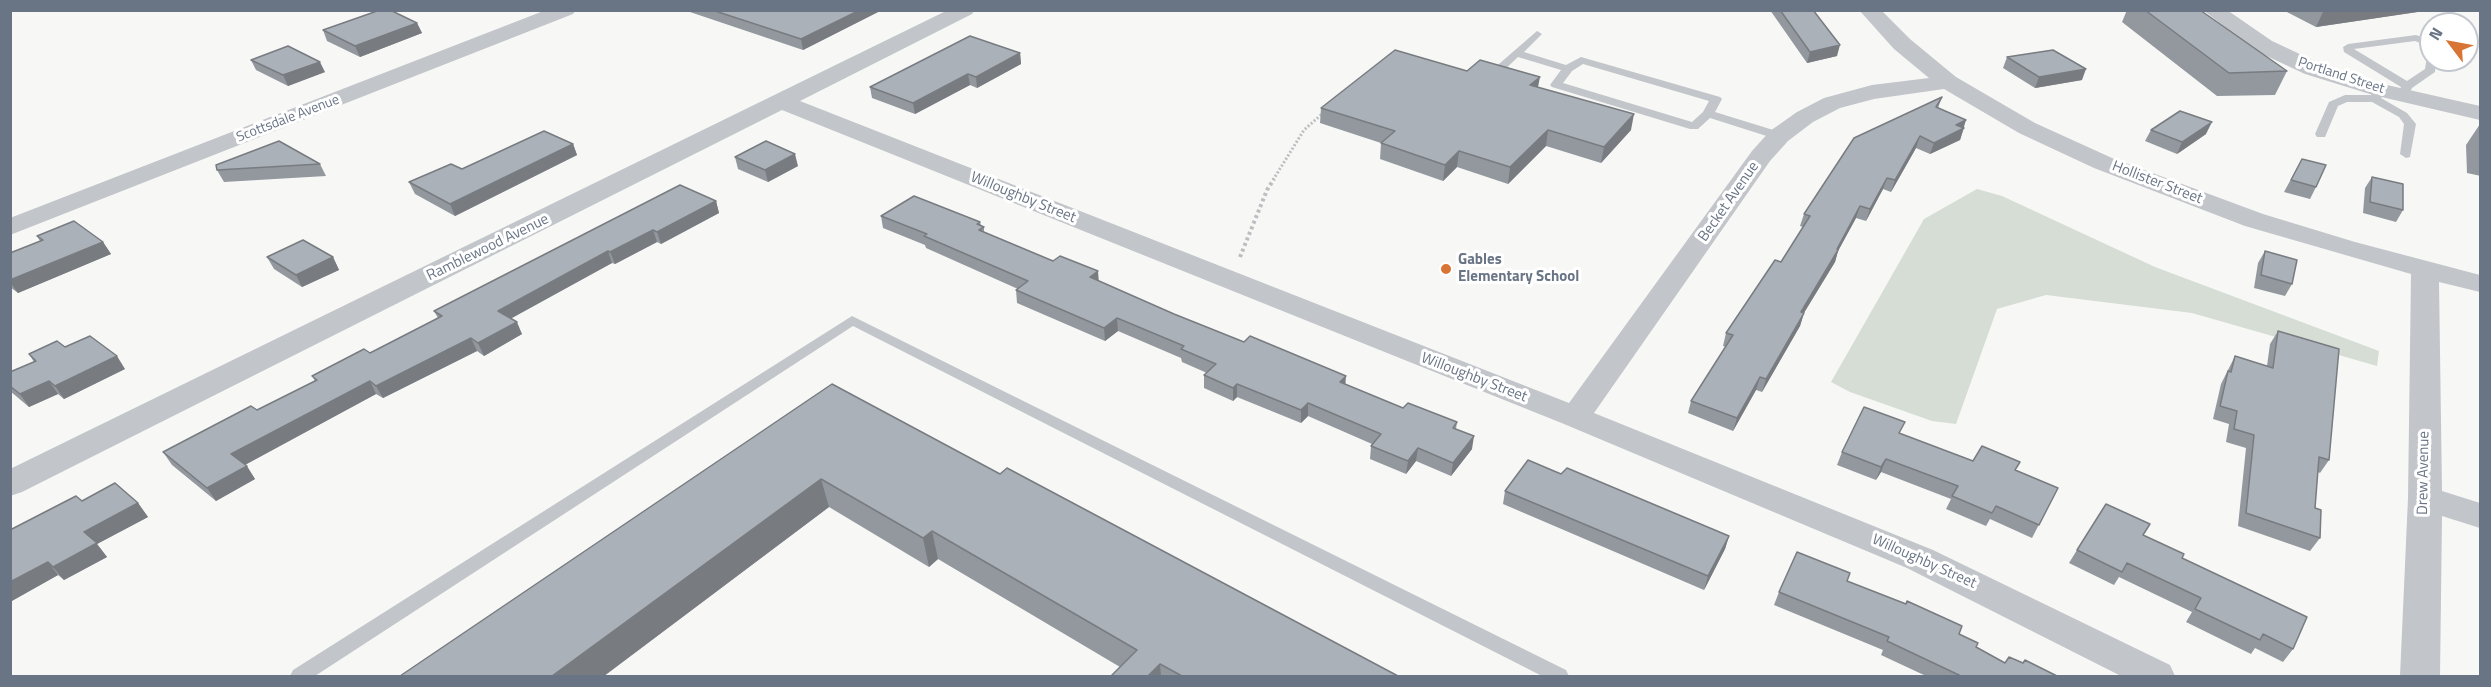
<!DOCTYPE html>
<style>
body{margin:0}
#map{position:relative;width:2491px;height:687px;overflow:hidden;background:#f7f8f5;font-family:"Titillium Web",sans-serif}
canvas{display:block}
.frame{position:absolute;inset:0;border:12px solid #697485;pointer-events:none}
.north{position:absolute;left:2419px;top:12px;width:60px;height:60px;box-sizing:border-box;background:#fff;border:2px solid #c3c7ce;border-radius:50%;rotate:302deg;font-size:16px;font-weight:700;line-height:24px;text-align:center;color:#697485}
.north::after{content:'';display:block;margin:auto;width:21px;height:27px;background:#d97534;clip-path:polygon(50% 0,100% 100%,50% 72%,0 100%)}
</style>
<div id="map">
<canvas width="2491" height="687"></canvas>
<div class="frame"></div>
<div class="north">N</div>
</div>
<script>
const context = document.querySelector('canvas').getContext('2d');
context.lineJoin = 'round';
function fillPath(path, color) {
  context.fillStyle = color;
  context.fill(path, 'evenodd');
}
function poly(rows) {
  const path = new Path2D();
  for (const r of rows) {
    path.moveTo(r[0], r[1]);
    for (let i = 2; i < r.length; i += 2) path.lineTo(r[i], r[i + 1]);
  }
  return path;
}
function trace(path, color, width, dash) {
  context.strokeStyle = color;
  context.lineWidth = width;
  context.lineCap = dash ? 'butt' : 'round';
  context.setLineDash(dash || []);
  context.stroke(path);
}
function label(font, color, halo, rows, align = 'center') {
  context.font = font + ' "Titillium Web",sans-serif';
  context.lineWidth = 6;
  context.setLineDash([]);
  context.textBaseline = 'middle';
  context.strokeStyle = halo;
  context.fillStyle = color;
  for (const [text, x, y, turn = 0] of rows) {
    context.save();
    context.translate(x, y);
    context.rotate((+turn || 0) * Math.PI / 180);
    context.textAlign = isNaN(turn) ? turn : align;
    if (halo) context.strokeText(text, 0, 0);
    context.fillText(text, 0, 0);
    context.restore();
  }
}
fillPath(poly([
 [1977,189,2002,196,2155,267,2379,351,2377,366,2192,313,2046,295,1997,309,1956,424,1932,421,1850,392,1831,382,1924,219]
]), '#d6ddd5');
trace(poly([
 [1273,180,1304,130,1322,114]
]), '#bcbec1', 3, [2, 2]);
trace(poly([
 [1240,257,1267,190,1274,179]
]), '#bcbec1', 4, [3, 3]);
fillPath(poly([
 [1537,31,1542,34,1524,52,1566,65,1581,57,1720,97,1722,99,1715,112,1783,133,1785,136,1779,140,1710,118,1698,129,1690,129,1552,87,1550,85,1561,70,1518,57,1500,74,1492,74,1492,70,1537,31],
 [1583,64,1709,101,1703,112,1692,122,1563,83,1572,71,1583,64],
 [2416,35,2431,40,2431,47,2415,41,2354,49,2407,81,2425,69,2427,56,2431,55,2431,60,2436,60,2435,72,2412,88,2407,98,2403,99,2397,96,2401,87,2344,52,2343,47,2348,44,2416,35],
 [2381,87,2387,90,2381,98,2407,113,2416,124,2410,157,2406,158,2400,154,2404,124,2399,117,2372,102,2347,102,2338,106,2325,137,2317,137,2315,134,2329,102,2345,95,2371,95,2377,88,2381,87],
 [852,316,1566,670,1569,676,1542,676,853,326,315,676,290,676,293,670,852,316]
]), '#c2c5c9');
fillPath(poly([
 [546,10,576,10,573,14,10,235,10,218,546,10],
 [948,10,975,10,972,14,800,101,1569,403,1752,151,1770,131,1797,112,1824,98,1872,85,1929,78,1894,49,1859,10,1881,10,1910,39,1956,77,2035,123,2112,158,2263,214,2355,242,2480,275,2480,292,2439,282,2442,491,2480,503,2480,528,2442,516,2440,676,2400,676,2408,498,2411,274,2245,226,2094,168,2019,133,1944,89,1874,99,1840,108,1813,122,1788,141,1770,161,1594,413,1933,550,2170,665,2175,676,2121,676,1907,568,1564,424,782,110,22,492,10,496,10,469,948,10],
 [2203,10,2227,10,2272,41,2321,64,2387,85,2480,106,2480,120,2373,95,2305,74,2256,51,2203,10]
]), '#c2c5c9');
fillPath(poly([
 [684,10,882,10,803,50],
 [1770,10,1813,10,1837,56,1807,63],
 [2127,10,2200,10,2287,71,2275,95,2217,96,2122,22],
 [2283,10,2431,10,2316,27],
 [417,23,422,33,360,57,327,41,323,30],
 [1020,53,1021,64,977,88,970,85,915,114,872,98,870,87],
 [2007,57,2082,80,2035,88,2003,68],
 [251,60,325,72,288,86,256,70],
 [1467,71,1538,88,1631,130,1601,163,1546,146,1508,184,1457,167,1443,181,1380,159,1381,143,1320,123,1321,108],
 [1942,97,1938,108,1964,128,1960,140,1930,154,1916,148,1891,192,1883,189,1866,221,1856,218,1838,251,1835,262,1804,313,1800,326,1762,392,1756,390,1733,431,1688,413,1691,401,1726,347,1723,346,1726,333,1781,262,1803,227,1800,226,1804,214],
 [2480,124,2481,124,2481,176,2467,173,2466,145],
 [2151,130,2206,134,2177,154,2145,141],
 [573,144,577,155,455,216,415,194,409,182],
 [735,157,798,166,768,182,738,169],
 [2302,159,2316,187,2310,199,2284,192],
 [320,164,326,176,224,182,217,170],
 [2372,177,2403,210,2396,222,2363,213,2365,188],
 [716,201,719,213,661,244,657,242,615,264,612,263,511,318,522,334,484,356,477,351,383,398,376,394,245,465,255,479,216,501,172,465,163,452,257,410,315,381,312,376,370,353,438,318,434,311],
 [881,216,980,222,981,225,984,227,984,232,1174,314,1403,408,1457,422,1456,429,1472,449,1451,476,1416,461,1406,474,1370,459,1371,446,1372,444,1308,416,1301,423,1237,397,1233,401,1204,388,1204,375,1207,373,1182,362,1181,358,1118,331,1105,341,1017,303,1016,290,1018,289,926,248,925,245,883,228],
 [37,236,103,242,111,254,18,293,10,287,10,253,40,241],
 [2265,251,2292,284,2285,296,2254,288,2258,263],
 [267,257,333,257,339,270,302,287,274,269],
 [2278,331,2329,460,2320,473,2318,472,2315,508,2320,538,2310,551,2238,526,2246,448,2226,442,2229,424,2213,419,2221,384,2235,356,2267,366,2270,344],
 [65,347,125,369,64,399,58,394,29,407,10,391,10,372,34,362,29,354],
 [832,384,1000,474,1398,676,1111,676,1120,667,938,559,929,567,829,507,604,676,400,676],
 [1900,434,1973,461,2016,470,2058,488,2032,538,1990,519,1986,526,1946,509,1951,499,1881,472,1876,480,1837,465,1842,452],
 [1561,474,1729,536,1725,549,1704,590,1503,504,1505,491],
 [82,501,138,503,148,517,97,544,107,557,64,580,58,575,10,602],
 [2143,535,2182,558,2293,649,2283,662,2255,648,2251,654,2186,622,2192,612,2119,577,2114,585,2069,563,2077,550],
 [1847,581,1959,634,1976,647,2005,663,2023,663,2057,676,1926,676,1881,655,1883,650,1774,605,1779,592]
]), '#93989e');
fillPath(poly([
 [860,10,882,10,803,50,801,39],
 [2324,10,2431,10,2316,27],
 [417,23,422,33,360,57,355,46],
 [1840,45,1837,56,1807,63,1810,52],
 [1020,53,1021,64,977,88,976,77],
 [320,62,325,72,288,86,283,75],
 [2086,69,2082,80,2035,88,2039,77],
 [968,74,970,85,915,114,913,103],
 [1540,77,1537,92,1530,85],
 [1634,114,1631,130,1601,163,1604,147],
 [1966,120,1960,140,1930,154,1934,143,1956,125],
 [2212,122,2206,134,2177,154,2182,142],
 [1548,130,1546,146,1508,184,1510,167],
 [1920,136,1916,148,1891,192,1895,180],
 [573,144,577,155,455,216,450,204],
 [1459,151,1457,167,1443,181,1445,165],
 [795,154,798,166,768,182,765,170],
 [1887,178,1883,189,1866,221,1870,209],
 [716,201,719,213,661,244,657,232],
 [1860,206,1856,218,1838,251,1835,262,1797,324,1801,312],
 [653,230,657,242,615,264,610,252],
 [103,242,111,254,18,293,10,282,10,280],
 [608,251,612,263,503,323,498,311],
 [333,257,339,270,302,287,296,275],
 [1098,271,1099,284,1090,277],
 [1804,313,1800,326,1762,392,1766,379],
 [1117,318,1118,331,1105,341,1104,328],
 [517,322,522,334,484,356,478,343],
 [471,338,477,351,383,398,376,386],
 [117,356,125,369,64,399,55,386],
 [1346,376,1345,389,1340,382],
 [1760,377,1756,390,1733,431,1737,418],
 [49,381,58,394,29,407,20,394],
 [370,381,376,394,239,468,231,454],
 [1237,384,1237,397,1233,401,1233,388],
 [1308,403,1308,416,1301,423,1301,410],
 [1474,436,1472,449,1451,476,1453,463],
 [1418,448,1416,461,1406,474,1408,461],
 [1886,459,1881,472,1876,480,1881,467],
 [247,466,255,479,216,501,207,488],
 [821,479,829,507,604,676,552,676],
 [138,503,148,517,97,544,107,557,64,580,53,567,84,532],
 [932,531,938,559,929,567,923,538],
 [1729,536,1725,549,1704,590,1708,576],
 [48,562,58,575,10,602,10,582],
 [1160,664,1161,676,1148,676]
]), '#787c81');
const building = poly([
 [380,10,390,10,417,23,355,46,323,30,380,10],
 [712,10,860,10,801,39,712,10],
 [1780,10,1813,10,1840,45,1810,52,1780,10],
 [2145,10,2200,10,2287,71,2229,73,2145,10],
 [970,36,1020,53,976,77,968,74,913,103,870,87,970,36],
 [288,46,320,62,283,75,251,60,288,46],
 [1395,50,1467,71,1480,60,1540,77,1530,85,1634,114,1604,147,1548,130,1510,167,1459,151,1445,165,1381,143,1395,131,1321,108,1395,50],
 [2053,50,2086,69,2039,77,2007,57,2053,50],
 [1942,97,1936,107,1966,120,1956,125,1964,128,1934,143,1920,136,1895,180,1887,178,1870,209,1860,206,1837,249,1838,250,1801,312,1804,313,1766,379,1760,377,1737,418,1691,401,1733,335,1726,333,1775,260,1781,262,1810,216,1804,214,1854,138,1942,97],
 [2180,111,2212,122,2182,142,2151,130,2180,111],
 [544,131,573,144,450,204,409,182,451,164,462,169,544,131],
 [279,141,320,164,217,170,216,165,279,141],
 [766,141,795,154,765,170,735,157,766,141],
 [2302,159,2326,165,2316,187,2291,180,2302,159],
 [2372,177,2403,184,2403,210,2370,202,2372,177],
 [680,185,716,201,657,232,653,230,610,252,608,251,498,311,517,322,478,343,471,338,376,386,370,381,231,454,247,466,207,488,163,452,251,406,257,410,317,380,312,376,364,349,370,353,442,316,434,311,680,185],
 [914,196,980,222,977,224,984,227,979,230,1053,261,1060,256,1098,271,1090,277,1174,314,1244,342,1250,336,1346,376,1340,382,1403,408,1408,403,1457,422,1453,428,1474,436,1453,463,1418,448,1408,461,1371,446,1381,434,1308,403,1301,410,1237,384,1233,388,1204,375,1216,364,1181,349,1184,346,1117,318,1104,328,1016,290,1028,281,924,236,927,234,881,216,914,196],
 [74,221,103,242,10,280,10,253,43,240,37,236,74,221],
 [303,240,333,257,296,275,267,257,303,240],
 [2265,251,2297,260,2292,284,2261,275,2265,251],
 [2278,331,2339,349,2329,460,2319,457,2315,508,2321,510,2320,538,2246,513,2254,435,2234,429,2237,411,2220,406,2228,371,2231,372,2235,356,2273,368,2278,331],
 [90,336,117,356,55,386,49,381,20,394,10,386,10,372,36,361,29,354,57,341,65,347,90,336],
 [832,384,1000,474,1007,468,1398,676,1182,676,1160,664,1148,676,1111,676,1137,650,932,531,923,538,821,479,552,676,400,676,832,384],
 [1864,407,1905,422,1899,433,1973,461,1982,446,2020,462,2015,470,2058,488,2039,525,1996,506,1992,513,1952,496,1958,486,1886,459,1881,467,1842,452,1864,407],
 [1528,460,1561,474,1567,468,1729,536,1708,576,1505,491,1528,460],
 [115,483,138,503,84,532,97,543,53,567,48,562,10,582,10,530,76,496,82,501,115,483],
 [2106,504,2150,524,2143,535,2184,554,2182,558,2307,617,2293,649,2263,634,2260,640,2195,609,2201,598,2127,563,2122,572,2077,550,2106,504],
 [1797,552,1850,573,1847,581,1906,604,1907,601,1962,626,1959,634,1978,643,1976,647,2005,663,2009,657,2023,663,2025,660,2057,676,1961,676,1887,641,1889,637,1779,592,1797,552]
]);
fillPath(building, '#abb1b8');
trace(building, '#787c81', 1.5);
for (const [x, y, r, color] of [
 [1446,269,6,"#d97534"]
]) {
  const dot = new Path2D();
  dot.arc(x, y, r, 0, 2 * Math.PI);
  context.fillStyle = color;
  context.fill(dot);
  trace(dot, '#fff', 2);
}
label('14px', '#697485', '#fff', [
 ["Portland Street",2341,76,18],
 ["Scottsdale Avenue",288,119,-21]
]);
label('15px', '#697485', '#fff', [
 ["Hollister Street",2157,183,21],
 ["Willoughby Street",1023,198,22],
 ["Becket Avenue",1729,202,-55],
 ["Ramblewood Avenue",488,248,-26],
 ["Willoughby Street",1474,378,21],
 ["Drew Avenue",2424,473,-89],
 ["Willoughby Street",1924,562,24]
]);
label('bold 15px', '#697485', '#fff', [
 ["Gables",1458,260],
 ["Elementary School",1458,277]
], 'left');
</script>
